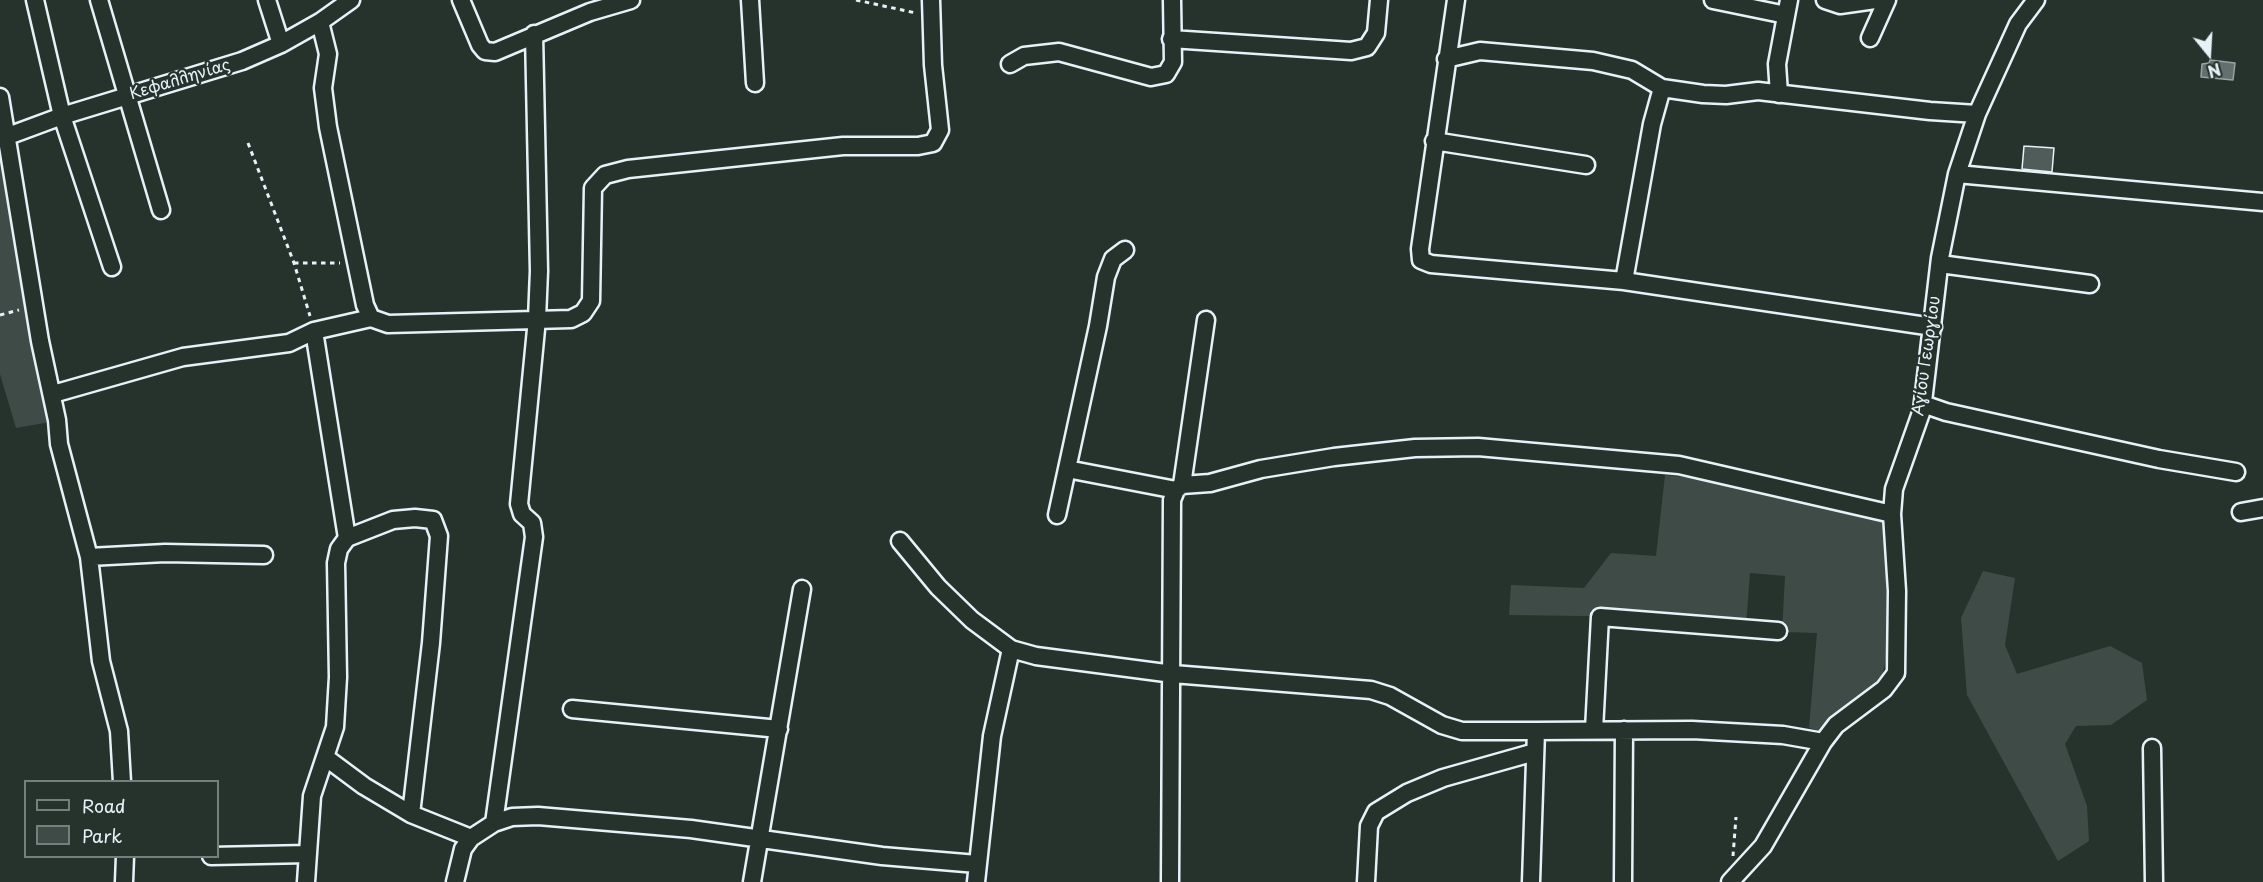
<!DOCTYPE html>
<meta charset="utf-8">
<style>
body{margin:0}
#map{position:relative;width:2263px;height:882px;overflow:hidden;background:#26332d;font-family:"Playpen Sans",sans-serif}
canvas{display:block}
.legend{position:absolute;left:24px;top:780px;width:195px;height:78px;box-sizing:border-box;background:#26332d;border:2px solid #747f7e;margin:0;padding:8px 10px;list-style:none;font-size:18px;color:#e8f1f8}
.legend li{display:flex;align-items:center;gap:12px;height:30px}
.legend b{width:30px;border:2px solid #747f7e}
.north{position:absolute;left:2179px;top:24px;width:60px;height:60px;-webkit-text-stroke:4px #26332d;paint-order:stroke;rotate:162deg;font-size:16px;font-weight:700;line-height:24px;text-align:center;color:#e8f1f8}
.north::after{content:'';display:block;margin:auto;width:21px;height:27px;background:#e8f1f8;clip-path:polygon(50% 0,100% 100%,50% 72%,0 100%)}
</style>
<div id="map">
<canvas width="2263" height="882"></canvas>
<ul class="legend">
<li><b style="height:8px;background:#26332d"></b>Road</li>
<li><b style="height:16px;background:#3e4b47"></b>Park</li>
</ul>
<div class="north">N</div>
</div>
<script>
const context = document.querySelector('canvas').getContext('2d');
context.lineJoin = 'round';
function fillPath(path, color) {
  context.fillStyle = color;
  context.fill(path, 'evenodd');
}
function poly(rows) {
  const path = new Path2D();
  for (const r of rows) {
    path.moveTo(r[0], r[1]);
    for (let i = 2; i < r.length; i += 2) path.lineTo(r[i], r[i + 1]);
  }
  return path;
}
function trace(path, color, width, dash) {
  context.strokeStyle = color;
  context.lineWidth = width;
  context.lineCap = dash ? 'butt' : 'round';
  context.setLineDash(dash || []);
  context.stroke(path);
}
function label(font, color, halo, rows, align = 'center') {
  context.font = font + ' "Playpen Sans",sans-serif';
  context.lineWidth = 4.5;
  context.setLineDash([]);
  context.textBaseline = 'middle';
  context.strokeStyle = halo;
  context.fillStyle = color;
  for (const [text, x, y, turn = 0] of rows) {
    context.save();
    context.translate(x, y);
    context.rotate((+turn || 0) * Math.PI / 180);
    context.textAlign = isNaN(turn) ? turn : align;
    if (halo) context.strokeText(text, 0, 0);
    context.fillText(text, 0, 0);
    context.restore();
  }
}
fillPath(poly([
 [0,152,3,155,50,422,16,428,0,374],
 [1665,475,1717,481,1885,521,1888,652,1882,676,1860,699,1839,712,1820,731,1809,728,1817,633,1782,632,1785,576,1750,573,1746,626,1660,617,1509,615,1511,585,1584,588,1611,553,1656,556],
 [1983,571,2015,578,2005,645,2017,674,2110,646,2142,663,2147,700,2111,725,2076,726,2065,744,2087,806,2089,841,2058,861,1967,695,1961,618]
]), '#3e4b47');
const water = poly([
 [2210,60,2235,63,2233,80,2201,77,2202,64,2209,63,2210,60]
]);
fillPath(water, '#636f6d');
trace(water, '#98a3a5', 1.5);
const building = poly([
 [2024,146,2054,148,2052,172,2022,169,2024,146]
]);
fillPath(building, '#505c59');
trace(building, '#e8f1f8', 1.5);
const minor = poly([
 [35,0,62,116,112,267],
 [99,0,161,210],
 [267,0,281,44],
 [461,0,480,45,485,51,495,52,590,12,631,0],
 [750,0,755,83],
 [1456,0,1420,249,1421,260,1431,264,1624,281,1933,327],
 [1713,0,1786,15],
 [1825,0,1840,5,1875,0],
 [320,22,328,54,323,88,328,127,365,305,371,318,388,324,571,319,583,313,591,301,593,188,605,175,628,169,843,146,918,146,933,143,940,130,933,65,931,0],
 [1870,38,1887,0],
 [1171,39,1351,51,1367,47,1376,33,1379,0],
 [1446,59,1480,51,1593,61,1632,70,1662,88,1703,94,1726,95,1758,91,1930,111,1977,114],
 [1010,64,1024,56,1059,52,1151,77,1166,74,1173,62,1172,0],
 [1779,94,1777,64,1789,0],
 [0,97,40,341,57,420,59,444,89,557,101,661,119,731,122,782],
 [0,139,62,116,242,61,281,44,320,22,351,0],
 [1434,141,1586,165],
 [1957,174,2263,202],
 [1940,264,2090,284],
 [1624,281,1652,124,1662,88],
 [53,394,183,357,289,343,314,331,371,318],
 [1923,404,1946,412,2159,459,2236,472],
 [1067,469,1176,490],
 [1182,485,1206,320],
 [2241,512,2263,508],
 [1057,515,1098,326,1106,277,1113,259,1125,250],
 [347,538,393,520,415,518,433,520,439,536,431,643,411,814],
 [900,541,938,587,972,620,1011,649,1036,656,1173,674,1371,690,1390,696,1442,725,1462,731,1536,731],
 [89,557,165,553,264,555],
 [572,709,779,729],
 [1594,730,1600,617,1778,631],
 [2152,748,2154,882],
 [325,757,364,786,411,814,471,838],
 [494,823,534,537,532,523,522,514,519,504,537,319,539,271,534,34],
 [211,856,308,854],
 [124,882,125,856],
 [306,882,312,796,335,727,338,677,336,563,339,549,347,538,314,331],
 [455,882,463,849,471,838,494,823,512,817,538,816,691,829,882,856,977,864],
 [752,882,802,589],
 [976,882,992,736,1011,649],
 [1170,882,1172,500,1176,490,1182,485,1210,483,1261,469,1334,457,1415,448,1478,447,1679,465,1892,514],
 [1366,882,1369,826,1376,812,1407,793,1443,778,1535,752],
 [1531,882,1536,731,1692,730,1783,735,1823,742],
 [1623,882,1624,730],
 [1730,882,1763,846,1823,742,1836,725,1884,689,1896,673,1897,591,1892,514,1894,489,1922,410,1940,258,1957,174,1977,114,2018,24,2036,0]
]);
trace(minor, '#e8f1f8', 21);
trace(poly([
 [856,0,916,13],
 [248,143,294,263,310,316],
 [294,263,340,263],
 [0,315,19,310],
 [1733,856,1736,817]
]), '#e8f1f8', 3, [4.5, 4.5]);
trace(minor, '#26332d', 16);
label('16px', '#e8f1f8', '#26332d', [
 ["Κεφαλληνίας",180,80,-17],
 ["Αγίου Γεωργίου",1927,356,-82]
]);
</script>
